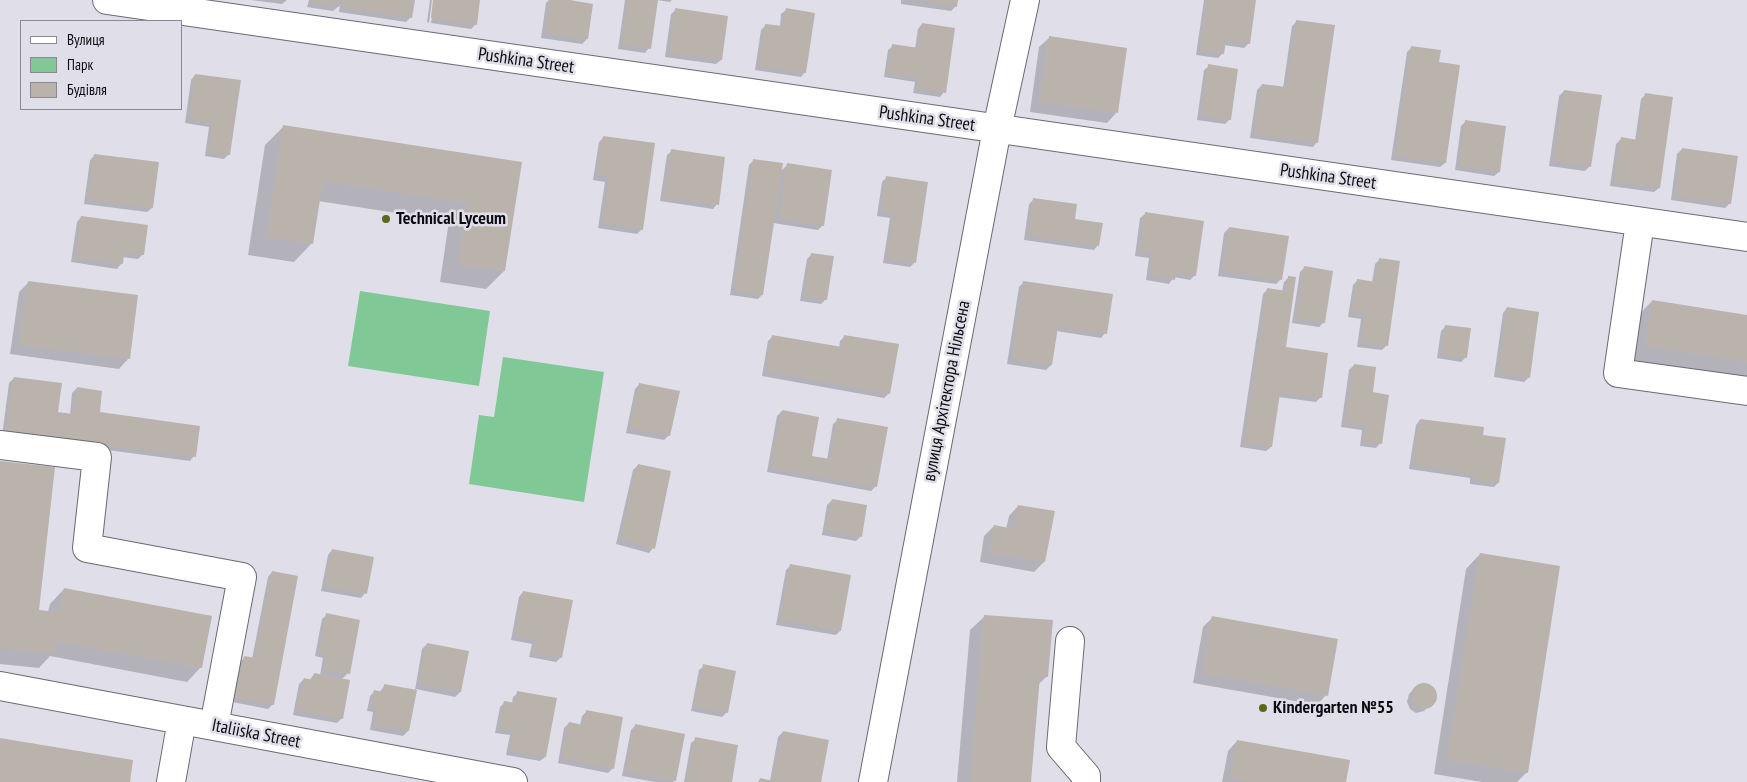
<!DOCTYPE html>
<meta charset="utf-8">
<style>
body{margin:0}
#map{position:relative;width:1747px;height:782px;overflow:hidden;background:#e0dfe9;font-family:"PT Sans Narrow",sans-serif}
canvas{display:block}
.legend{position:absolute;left:20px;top:20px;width:162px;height:90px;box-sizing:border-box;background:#e0dfe9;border:1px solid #8b8a92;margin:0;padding:6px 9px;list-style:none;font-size:15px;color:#0c0b0f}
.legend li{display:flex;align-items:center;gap:10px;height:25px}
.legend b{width:25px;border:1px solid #8b8a92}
</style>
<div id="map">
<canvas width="1747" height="782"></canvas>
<ul class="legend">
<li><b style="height:6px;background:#fff"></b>Вулиця</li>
<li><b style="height:14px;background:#81c897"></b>Парк</li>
<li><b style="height:14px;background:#bab3ab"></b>Будівля</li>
</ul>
</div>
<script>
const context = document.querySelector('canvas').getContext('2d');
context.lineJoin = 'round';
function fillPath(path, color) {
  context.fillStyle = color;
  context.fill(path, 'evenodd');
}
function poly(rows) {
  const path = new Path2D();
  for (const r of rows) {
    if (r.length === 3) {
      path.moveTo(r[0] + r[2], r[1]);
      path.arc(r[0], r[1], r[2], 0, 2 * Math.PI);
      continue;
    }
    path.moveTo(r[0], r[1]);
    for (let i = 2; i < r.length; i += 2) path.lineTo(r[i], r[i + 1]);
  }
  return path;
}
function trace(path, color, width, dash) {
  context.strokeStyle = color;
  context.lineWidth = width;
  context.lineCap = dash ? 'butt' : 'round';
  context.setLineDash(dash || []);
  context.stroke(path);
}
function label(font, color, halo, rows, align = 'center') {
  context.font = font + ' "PT Sans Narrow",sans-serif';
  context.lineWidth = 5;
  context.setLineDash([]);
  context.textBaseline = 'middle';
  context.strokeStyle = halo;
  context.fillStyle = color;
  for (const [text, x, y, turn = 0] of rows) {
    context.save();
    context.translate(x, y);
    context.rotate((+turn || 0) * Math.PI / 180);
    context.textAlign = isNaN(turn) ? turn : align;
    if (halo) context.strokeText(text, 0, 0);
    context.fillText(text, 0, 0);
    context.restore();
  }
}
fillPath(poly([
 [360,291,490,311,479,386,348,366],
 [503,357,604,372,584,502,469,484,479,415,494,417]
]), '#81c897');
fillPath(poly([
 [251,0,287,0,282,4],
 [309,0,414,0,411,17,406,22,339,12,340,5,333,11,307,7],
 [430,0,432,0,429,23,427,22],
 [435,0,479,0,476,24,471,29,431,23],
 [549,0,562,0,592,5,587,39,582,44,541,38,546,3],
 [625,0,672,0,670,2,656,0,649,48,645,53,618,49],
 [901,0,957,0,956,6,951,11,901,4],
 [1204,0,1244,0,1249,43,1244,48,1224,45,1223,53,1218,58,1196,55],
 [676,10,721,60,716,64,665,57,671,14],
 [786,10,805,72,801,77,755,70,761,30,766,25,780,27,781,14],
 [1297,21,1317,142,1313,147,1250,138,1257,90,1262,85,1283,88,1292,26],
 [922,24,944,92,940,97,913,93,915,82,884,77,888,50,893,46,915,49,918,29],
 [1049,38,1116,113,1107,123,1030,112,1039,47],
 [1412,47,1438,63,1445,163,1440,167,1391,160,1407,52],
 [1209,66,1230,119,1225,124,1197,120,1204,70],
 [195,75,229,154,224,159,205,156,209,127,185,123,191,80],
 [1564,91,1590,166,1585,171,1549,166,1559,96],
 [1646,94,1659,188,1654,192,1610,186,1616,144,1621,139,1635,141,1641,99],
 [1466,121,1499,172,1494,176,1455,170,1461,126],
 [283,127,520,164,504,271,486,289,440,282,449,221,318,201,312,243,294,262,248,255,265,145],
 [604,137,642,229,637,234,598,228,605,182,593,180,599,142],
 [1682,149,1730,203,1725,208,1671,200,1677,154],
 [672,151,717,204,713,209,660,201,667,155],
 [95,155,152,208,147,212,84,204,90,160],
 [754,160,780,172,787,165,823,225,818,230,773,223,762,295,758,299,730,295,749,165],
 [887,177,915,262,910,267,883,263,890,218,877,216,882,182],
 [1034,199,1073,220,1098,245,1094,250,1024,240,1029,204],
 [1145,214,1195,275,1190,280,1174,277,1169,284,1146,280,1149,258,1135,256,1140,218],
 [81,217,143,254,138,259,122,257,121,264,117,269,71,262,77,222],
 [1229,228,1281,279,1276,284,1218,276,1224,233],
 [812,254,826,299,821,304,800,301,807,259],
 [1380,259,1386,346,1382,350,1357,347,1361,319,1348,317,1353,285,1357,281,1372,283,1375,264],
 [1304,268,1324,322,1319,327,1292,323,1300,272],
 [1289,277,1284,348,1320,398,1316,402,1278,397,1271,447,1266,451,1240,447,1263,294,1267,290,1282,292,1284,282],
 [29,282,137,296,128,359,119,369,10,354,19,292],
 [1023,283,1105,333,1101,338,1056,331,1051,365,1046,370,1007,364,1019,287],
 [1652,301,1747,316,1747,394,1617,374,1624,330],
 [1507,308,1529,377,1524,382,1494,377,1503,313],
 [1446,326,1466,357,1461,362,1437,358,1441,331],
 [773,336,839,348,840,341,845,336,889,393,884,398,762,376,768,341],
 [1354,365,1371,393,1380,443,1376,448,1360,446,1362,430,1341,427,1349,370],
 [14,378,57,413,70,415,72,393,77,388,98,413,194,456,190,461,2,436,9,383],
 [639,385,669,435,664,440,626,433,635,389],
 [782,411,811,457,827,460,833,424,838,420,876,486,871,491,767,472,777,416],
 [1420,420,1482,436,1498,483,1494,487,1470,484,1470,478,1409,469,1416,425],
 [0,462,38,611,48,612,50,604,64,589,201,667,187,682,50,656,39,668,0,664],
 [638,465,653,548,649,553,616,544,633,470],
 [832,500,861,536,856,541,822,535,827,505],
 [1018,506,1044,562,1034,572,980,562,984,536,994,526,1006,529,1009,516],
 [332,550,365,593,361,598,321,591,328,555],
 [1480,554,1527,772,1517,782,1482,782,1434,774,1466,569],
 [791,565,840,631,836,635,776,625,786,570],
 [272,572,273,704,268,709,232,702,240,662,245,657,252,659,268,577],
 [523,592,561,657,556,662,529,657,532,644,511,640,519,597],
 [327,615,348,673,342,679,342,718,337,723,293,715,299,684,304,679,309,681,314,674,320,675,323,658,315,656,322,619],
 [985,616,1047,676,1038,685,1029,782,957,782,970,630],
 [1213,617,1326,695,1317,705,1193,683,1203,627],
 [427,644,468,652,460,692,455,697,416,689,408,731,403,736,370,730,373,712,367,711,370,696,374,692,379,693,385,685,415,690,422,649],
 [704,666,727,712,722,717,691,711,699,670],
 [1425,685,1432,688,1434,692,1435,699,1424,711,1416,713,1410,709,1407,702,1409,694,1414,689],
 [518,693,556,699,545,757,540,761,506,755,510,735,495,733,500,707,505,702,512,704,513,697],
 [587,711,613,768,608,773,558,763,564,728,569,723,580,726,582,716],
 [635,726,675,780,673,782,655,782,622,776,631,730],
 [783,732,819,782,758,782,760,779,770,781,778,737],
 [696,739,730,782,684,782,691,743],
 [1237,741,1344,782,1222,782,1228,751]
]), '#0003');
fillPath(poly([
 [312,0,340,0,339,7,312,3],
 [344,0,415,0,412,18,343,8],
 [433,0,480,0,477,25,431,18],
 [550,0,570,0,593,4,588,39,545,33],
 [628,0,658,0,651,49,622,44],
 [917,0,958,0,957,7],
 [1207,0,1256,0,1250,44,1226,41,1224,54,1200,51],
 [675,8,728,16,722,60,669,52],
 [786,8,815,13,806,73,759,66,765,24,783,26],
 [1296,20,1335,25,1318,143,1254,134,1262,84,1287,87],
 [922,23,955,28,946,93,917,89,919,78,888,73,892,44,919,48],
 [1049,36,1127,48,1118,113,1039,102],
 [1411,46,1441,50,1439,62,1460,65,1446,163,1395,156],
 [1208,64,1238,69,1231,120,1201,115],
 [195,74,241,80,230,155,209,152,213,123,189,119],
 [1564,90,1602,95,1591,167,1553,161],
 [1645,93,1673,97,1660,188,1614,181,1621,137,1638,140],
 [1465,120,1506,126,1500,172,1459,166],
 [283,125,522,162,505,271,458,264,467,203,323,181,313,244,266,237],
 [603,136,655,143,643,230,602,223,609,177,597,175],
 [1682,148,1738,156,1731,204,1675,196],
 [671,149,725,157,719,205,664,197],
 [94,154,159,162,153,208,88,200],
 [753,159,783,163,763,295,734,291],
 [787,163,832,170,824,226,779,219],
 [886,176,928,182,916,263,887,258,894,214,881,212],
 [1033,198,1077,204,1075,219,1103,223,1099,246,1028,236],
 [1145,212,1204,221,1196,276,1176,273,1175,280,1150,276,1153,254,1139,252],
 [81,216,148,225,144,255,124,252,123,264,75,258],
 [1229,227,1289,236,1282,280,1222,271],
 [811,253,834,256,827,300,804,296],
 [1379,258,1400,261,1388,346,1361,342,1365,314,1352,313,1357,279,1376,282],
 [1304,266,1333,271,1325,323,1296,319],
 [1288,276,1296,277,1286,347,1328,353,1322,398,1280,393,1272,447,1244,443,1267,288,1286,291],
 [28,281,138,295,130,359,19,345],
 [1023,281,1113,294,1107,334,1058,327,1052,365,1012,359],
 [1652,300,1747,315,1747,362,1645,346],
 [1507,307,1539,312,1530,378,1498,373],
 [1445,325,1471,328,1467,358,1441,354],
 [772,335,842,347,844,335,899,344,890,394,766,371],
 [1354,364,1376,367,1373,392,1389,395,1382,444,1364,442,1366,426,1345,423],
 [14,377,62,383,58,412,73,414,77,387,102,391,100,412,200,426,196,457,6,432],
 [639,383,680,391,670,436,630,428],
 [782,410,819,417,812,456,830,459,837,418,888,427,877,487,771,468],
 [1420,419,1484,427,1483,435,1506,438,1499,483,1474,480,1474,474,1413,465],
 [0,461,55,467,39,610,59,612,64,588,212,616,202,668,56,641,55,654,0,648],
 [638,464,671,471,655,549,620,539],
 [832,499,867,505,862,537,826,530],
 [1018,505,1055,511,1045,562,989,552,994,525,1014,529],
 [332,549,374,557,367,594,325,586],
 [1480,553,1560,566,1528,773,1447,760],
 [790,564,851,575,841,631,780,620],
 [272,571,298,576,274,705,236,698,244,656,255,658],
 [523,591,573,600,562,658,533,653,536,640,515,636],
 [326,613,360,620,350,674,324,669,327,654,319,652],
 [984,615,1053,620,1048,677,1040,676,1031,782,970,782],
 [1212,616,1338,639,1328,696,1202,673],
 [427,643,469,651,461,692,419,684],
 [703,664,736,671,728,713,695,706],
 [314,673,350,680,343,719,297,710,304,678,313,680],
 [1424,696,13],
 [384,684,417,690,409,731,374,725,377,707,371,706,374,690,383,692],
 [517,691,557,698,546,757,510,751,514,731,499,729,504,701,515,703],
 [586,710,623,717,614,769,562,758,569,722,583,725],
 [635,724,685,734,676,781,626,771],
 [783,731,829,740,821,782,759,782,760,778,773,781],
 [695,737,738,745,732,782,687,782],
 [0,738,133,760,130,782,0,782],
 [1237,740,1350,760,1346,782,1253,782,1230,778]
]), '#bab3ab');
const minor = poly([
 [107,0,1747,237],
 [1640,222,1618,373,1747,391],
 [0,445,97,457,87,548,242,577,214,726],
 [1070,641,1061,747,1086,776,1086,782],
 [0,686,513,782],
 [171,782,182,720],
 [873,782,997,129,1025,0]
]);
trace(minor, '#6a6a72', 30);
trace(minor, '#fff', 28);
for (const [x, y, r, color] of [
 [386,219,5,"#576a17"],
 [1263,708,5,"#576a17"]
]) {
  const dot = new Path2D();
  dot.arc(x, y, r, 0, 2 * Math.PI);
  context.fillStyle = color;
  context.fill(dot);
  trace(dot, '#e0dfe9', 2);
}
label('18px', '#0c0b0f', '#e0dfe9', [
 ["Pushkina Street",526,61,8],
 ["Pushkina Street",927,119,8],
 ["Pushkina Street",1328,177,8],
 ["вулиця Архітектора Нільсена",947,391,-79],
 ["Italiiska Street",256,734,11]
]);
label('bold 18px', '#0c0b0f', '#e0dfe9', [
 ["Technical Lyceum",396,219],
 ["Kindergarten №55",1273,708]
], 'left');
</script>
